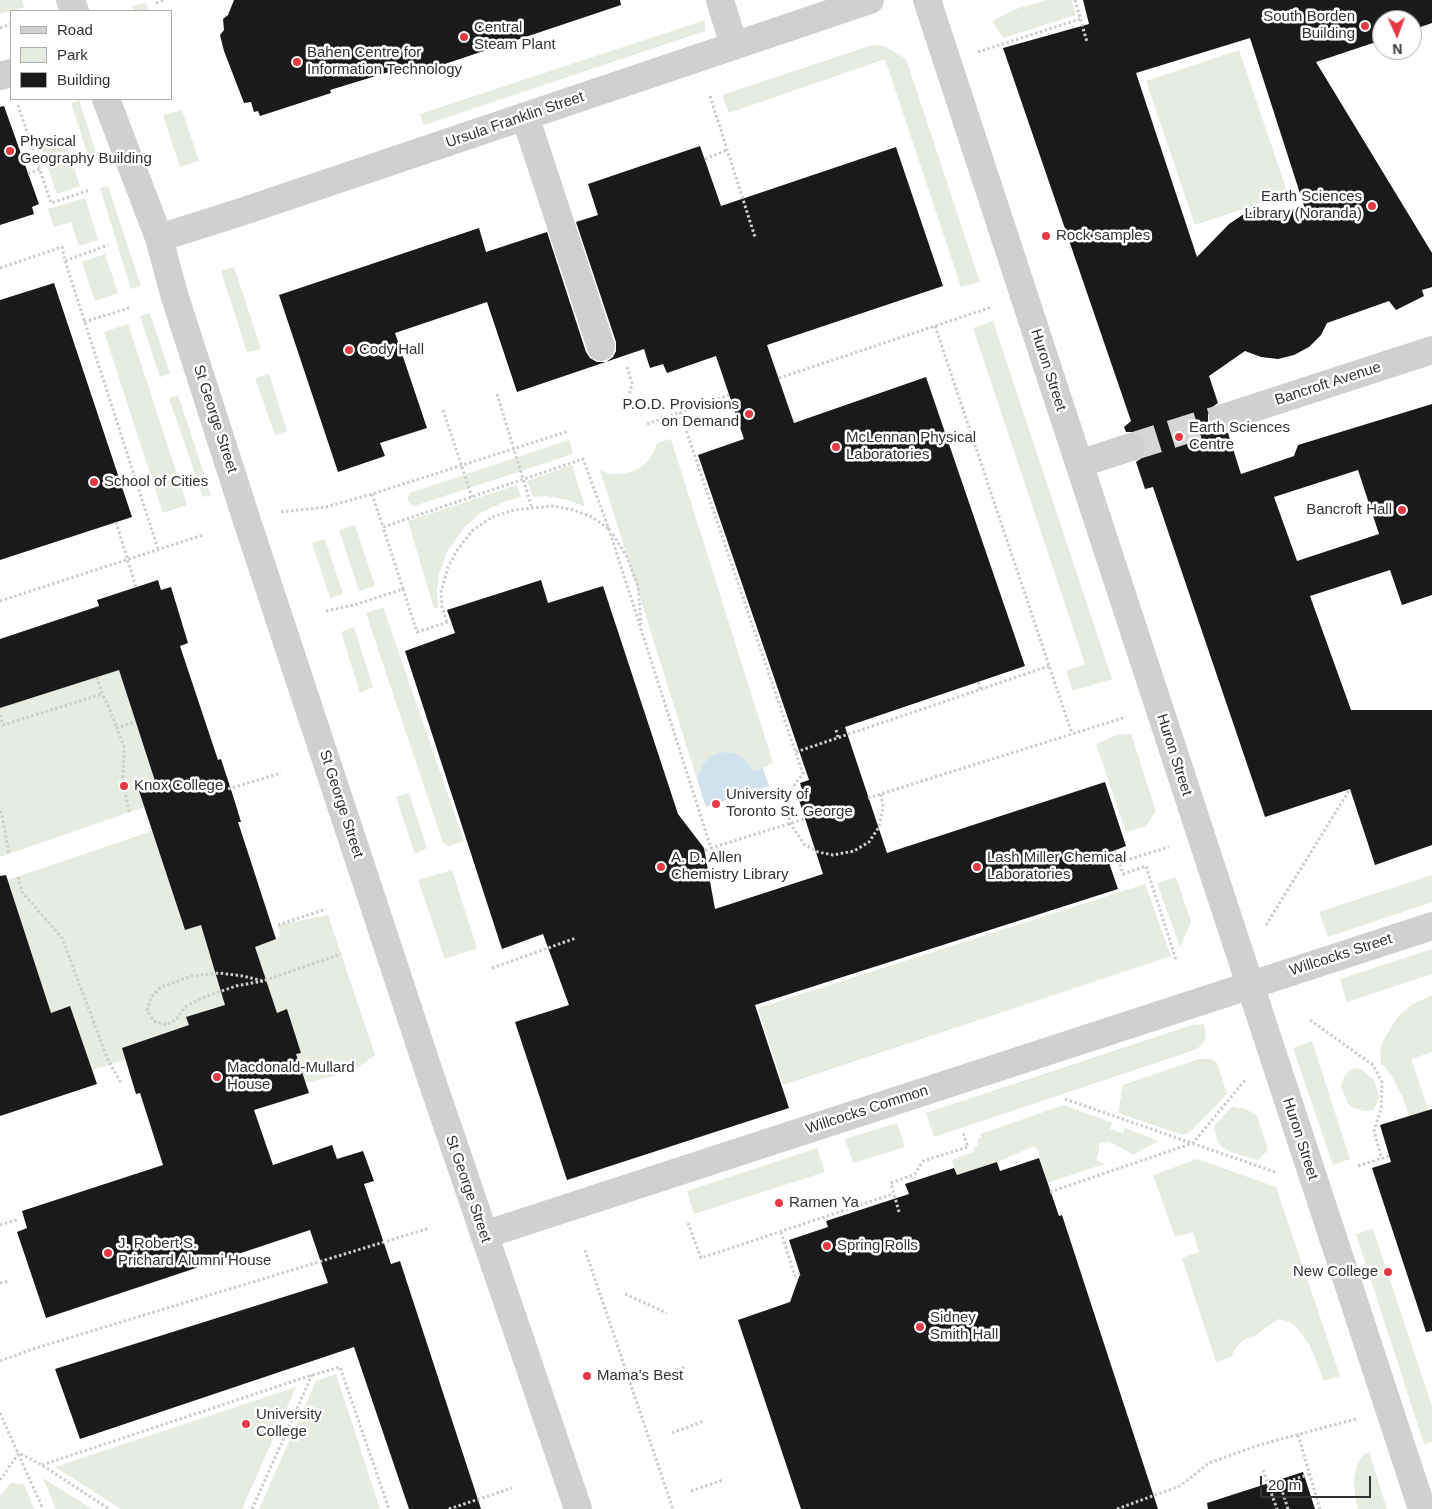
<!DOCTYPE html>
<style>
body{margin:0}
#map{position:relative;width:1432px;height:1509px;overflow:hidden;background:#fff;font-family:Arial,sans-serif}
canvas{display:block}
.legend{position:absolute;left:10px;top:10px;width:162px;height:90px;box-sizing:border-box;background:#fff;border:1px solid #adadad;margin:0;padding:6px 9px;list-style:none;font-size:15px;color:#333}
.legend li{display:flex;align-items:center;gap:10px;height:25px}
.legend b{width:25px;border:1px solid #adadad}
.north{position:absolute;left:1372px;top:10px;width:50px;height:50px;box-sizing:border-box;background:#fff;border:1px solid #adadad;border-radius:50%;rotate:178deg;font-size:14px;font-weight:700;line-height:20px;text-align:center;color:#333}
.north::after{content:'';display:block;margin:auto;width:18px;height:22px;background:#e63946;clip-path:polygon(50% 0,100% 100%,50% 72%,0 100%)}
.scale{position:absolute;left:1260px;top:1476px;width:111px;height:22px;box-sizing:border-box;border:2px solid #333;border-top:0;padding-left:6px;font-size:15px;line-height:18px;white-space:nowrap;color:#333;-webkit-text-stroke:4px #fff;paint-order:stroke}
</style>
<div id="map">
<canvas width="1432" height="1509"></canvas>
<ul class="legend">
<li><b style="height:6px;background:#d0d0d0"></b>Road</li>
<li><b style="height:14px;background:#e6ecdf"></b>Park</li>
<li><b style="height:14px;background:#1a1a1a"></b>Building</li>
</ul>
<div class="north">N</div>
<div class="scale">20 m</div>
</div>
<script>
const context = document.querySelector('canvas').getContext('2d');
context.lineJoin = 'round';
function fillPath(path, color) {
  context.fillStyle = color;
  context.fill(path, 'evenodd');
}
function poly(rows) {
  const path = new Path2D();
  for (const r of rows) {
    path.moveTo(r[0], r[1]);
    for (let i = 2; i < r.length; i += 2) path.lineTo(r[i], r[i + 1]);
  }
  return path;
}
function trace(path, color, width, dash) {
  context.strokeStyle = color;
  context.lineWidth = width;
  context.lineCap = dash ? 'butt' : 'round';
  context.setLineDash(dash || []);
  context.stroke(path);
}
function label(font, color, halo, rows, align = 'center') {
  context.font = font + ' Arial,sans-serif';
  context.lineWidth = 5;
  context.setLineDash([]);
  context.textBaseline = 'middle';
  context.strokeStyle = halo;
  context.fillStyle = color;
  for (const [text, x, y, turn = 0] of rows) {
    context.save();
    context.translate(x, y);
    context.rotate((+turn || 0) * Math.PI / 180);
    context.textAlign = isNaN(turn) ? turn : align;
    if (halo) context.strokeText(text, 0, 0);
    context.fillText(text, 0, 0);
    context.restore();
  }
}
fillPath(poly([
 [0,0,22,0,24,7,0,14],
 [1047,0,1071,0,1076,15,1003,38,992,21,1016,9],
 [146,3,149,11,134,11,132,6],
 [705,20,705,31,424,125,420,114],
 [873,45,884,46,906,59,980,282,961,287,885,59,729,113,722,95],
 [1239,50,1288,194,1195,225,1146,81],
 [79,100,98,159,90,161,71,103],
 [182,110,199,161,180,167,163,115],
 [63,135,80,186,57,194,40,144],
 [108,186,141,286,131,289,100,188],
 [85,198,98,240,79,246,71,222,54,227,48,209],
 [105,254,118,293,95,301,82,262],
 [234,267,261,349,247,352,221,271],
 [150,313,170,374,160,377,140,316],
 [993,321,1112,679,1073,691,1066,671,1085,664,973,328],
 [128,324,187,505,163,513,104,332],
 [269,374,287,431,275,435,255,378],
 [178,395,211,495,203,497,169,398],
 [671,439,773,763,752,772,749,764,735,753,726,752,717,753,700,772,697,779,600,470,609,474,620,474,631,472,640,468,648,461,654,452,657,443],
 [569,440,573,454,414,506,411,505,408,501,408,497,410,493],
 [572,465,585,507,568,500,545,496,533,497,527,481],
 [517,485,521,497,504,502,480,513,463,529,448,550,439,574,437,591,438,607,434,609,408,521],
 [355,525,375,586,359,591,339,530],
 [325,539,343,594,330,598,312,543],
 [383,607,464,841,449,846,443,843,366,613],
 [354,627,373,687,360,693,341,632],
 [119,669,155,781,138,788,144,807,0,857,0,708],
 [1131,734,1156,811,1146,826,1126,832,1096,744,1117,735],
 [409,793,427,848,415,854,396,797],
 [152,831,185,930,205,923,205,938,212,961,281,937,278,925,328,915,375,1055,353,1071,306,1083,296,1054,301,1052,287,1010,277,1013,214,1008,187,1017,193,1038,92,1070,70,1007,51,1013,8,880],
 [452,870,477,948,445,959,418,880],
 [1432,875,1432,902,1328,937,1319,912],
 [1176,877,1191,922,1180,947,1157,883],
 [1145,884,1171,956,783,1085,758,1008],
 [1432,949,1432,974,1347,1002,1340,979],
 [1432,995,1432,1052,1411,1059,1432,1121,1421,1149,1402,1096,1391,1075,1381,1063,1380,1050,1383,1041,1397,1018,1411,1005],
 [1204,1024,1206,1033,1205,1041,1197,1049,934,1137,926,1113,1192,1025],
 [1312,1041,1350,1159,1333,1165,1293,1048],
 [1199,1059,1211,1059,1217,1063,1227,1094,1192,1130,1186,1134,1180,1134,1118,1113,1123,1085],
 [1355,1068,1361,1069,1374,1080,1377,1089,1379,1098,1374,1110,1365,1111,1354,1108,1348,1104,1346,1099,1341,1086,1343,1079,1348,1072],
 [1064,1105,1112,1123,1110,1129,1123,1133,1125,1128,1158,1141,1132,1155,1129,1152,1109,1142,1099,1143,1099,1152,1097,1156,1098,1161,1104,1164,1047,1183,1038,1150,1034,1146,997,1162,957,1175,952,1160,975,1151,974,1147,978,1146,977,1140,982,1138,980,1134],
 [1232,1107,1246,1109,1257,1116,1268,1150,1258,1160,1230,1152,1220,1145,1217,1140,1214,1126],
 [897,1123,905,1147,853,1163,845,1139],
 [817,1148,825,1172,694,1214,687,1191],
 [1197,1159,1276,1187,1340,1376,1324,1381,1310,1346,1299,1330,1290,1322,1279,1319,1266,1327,1257,1335,1243,1340,1235,1349,1231,1357,1216,1362,1182,1258,1199,1252,1193,1232,1175,1237,1153,1175],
 [1373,1229,1432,1406,1432,1442,1424,1444,1356,1234],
 [336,1374,380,1509,259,1509,316,1381],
 [296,1387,242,1509,121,1509,55,1467],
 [1369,1452,1387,1509,1358,1509,1355,1495,1354,1479,1356,1468,1362,1456],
 [43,1478,92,1509,56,1509],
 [11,1483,24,1484,34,1509,0,1509,0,1496]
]), '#e6ecdf');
fillPath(poly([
 [726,752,735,753,743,757,749,764,752,771,763,768,769,786,706,807,697,779,704,763,710,757,717,753]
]), '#cfe2ee');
fillPath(poly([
 [234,0,620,0,621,5,415,74,412,65,330,90,331,93,260,116,258,111,254,112,251,102,244,103,224,51,220,35,224,30,223,19,228,15],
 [1083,0,1432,0,1432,23,1412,30,1412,20,1382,20,1382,40,1316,62,1432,253,1432,287,1422,290,1424,296,1396,310,1389,301,1327,323,1321,335,1309,347,1294,355,1278,359,1261,357,1245,351,1209,376,1218,403,1211,408,1208,415,1208,423,1213,430,1220,433,1228,433,1241,474,1294,456,1298,445,1432,404,1432,595,1402,605,1390,570,1310,596,1351,710,1432,710,1432,845,1375,865,1350,789,1265,817,1153,487,1145,489,1136,462,1143,457,1146,450,1146,443,1141,435,1134,432,1126,432,1124,427,1131,421,1003,48,1089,24],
 [1250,38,1305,209,1256,211,1244,214,1229,224,1197,257,1136,73],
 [1358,470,1379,534,1297,561,1274,497],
 [4,106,39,204,32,207,34,214,0,225,0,107],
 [700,146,721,206,896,147,943,286,767,345,794,423,926,377,1025,666,845,727,887,853,1105,782,1126,846,1106,854,1118,889,755,1005,789,1108,567,1180,515,1022,569,1005,543,934,502,949,405,651,455,633,447,610,541,580,548,603,603,586,678,814,704,848,715,909,823,874,798,797,804,795,800,783,809,780,698,455,744,439,716,356,667,373,663,364,650,368,644,349,517,392,487,302,395,333,427,428,380,443,385,456,338,472,279,295,479,228,486,252,547,232,586,352,590,358,597,362,606,362,613,357,616,351,616,342,576,222,598,215,588,184],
 [54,283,132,517,0,560,0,300],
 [158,580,161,590,171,587,188,643,180,646,218,760,221,759,235,802,241,822,238,822,276,939,255,947,277,1013,287,1009,301,1053,296,1054,309,1093,254,1110,273,1165,332,1145,337,1159,363,1151,374,1181,364,1184,391,1264,400,1261,481,1509,409,1509,354,1347,80,1439,55,1369,328,1283,310,1230,46,1318,17,1232,27,1228,22,1211,163,1165,140,1093,136,1094,122,1048,189,1025,186,1017,225,1005,201,925,185,930,138,788,155,781,119,670,0,708,0,639,99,606,97,600],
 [6,875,51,1013,70,1006,97,1084,0,1116,0,876],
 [1432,1109,1432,1331,1426,1332,1372,1168,1391,1162,1380,1125],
 [1039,1158,1059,1216,1062,1215,1158,1509,801,1509,738,1320,790,1302,800,1274,789,1240,828,1227,826,1221,909,1194,905,1184,954,1168,957,1175,997,1162,1000,1171],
 [1303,1472,1315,1509,1208,1509,1207,1503]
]), '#1a1a1a');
trace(poly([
 [1131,447,1223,418]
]), '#d6d6d6', 28, [28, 14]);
trace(poly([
 [1075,0,1087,42],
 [156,3,163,0],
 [0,28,11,24],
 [978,52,1080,19],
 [710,96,755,237],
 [18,105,51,203,90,190],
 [705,159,727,150],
 [28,174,40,169],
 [65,261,158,549],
 [0,268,62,247,65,261,108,245],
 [84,322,129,308],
 [935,326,1072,734],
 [627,367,632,383,629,396],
 [779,378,992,307],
 [497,394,532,508],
 [443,410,472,497],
 [680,412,803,774,795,784,789,799,788,812,790,823,804,844,818,852,833,855,854,851,869,842,879,827,883,808,881,794],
 [647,424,729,395],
 [372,494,383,527,583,459,609,529,711,848,804,819],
 [281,512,326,507,372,494,569,431],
 [116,522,136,587],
 [613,534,627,557,638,586,641,624],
 [403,589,417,632,451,621],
 [0,601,203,535],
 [326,611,354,605,403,589,383,527],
 [447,622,442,607,441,592,448,567,458,549,473,530,492,517,514,510,553,506,573,510,592,517,609,529],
 [97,677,102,694,108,705,117,728],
 [978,682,980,689],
 [0,715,3,725,102,694],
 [836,730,838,737],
 [796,752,1049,666],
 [228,789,281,773],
 [868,798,1126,717],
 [0,811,2,816,9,854],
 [129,812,123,782,124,746,117,728,135,722],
 [705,850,711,848],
 [1115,850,1123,874,1146,866,1176,960],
 [1120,862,1169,847],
 [18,877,22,892,62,938,108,1060,121,1083],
 [278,925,326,909],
 [1266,925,1350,789],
 [492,968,576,938],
 [263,981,236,986,202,998,185,1007,177,1019,166,1025,154,1021,147,1011,151,997,161,987,192,976,219,973,243,976,263,981,341,954],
 [1310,1020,1373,1065,1382,1082,1381,1109,1374,1131,1382,1159],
 [1065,1099,1275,1172],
 [1358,1166,1389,1156],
 [1050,1192,1193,1143,1245,1080],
 [899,1212,891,1183,915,1174,923,1161,968,1147,963,1133],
 [688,1223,701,1258,893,1194],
 [0,1225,19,1219],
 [781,1232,795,1276,800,1274],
 [585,1250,673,1509],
 [0,1283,10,1281],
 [625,1294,667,1313],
 [0,1361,36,1348,430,1228],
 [655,1381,685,1367],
 [0,1413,43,1509],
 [672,1433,704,1421],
 [1298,1435,1320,1509],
 [42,1465,312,1375,340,1367,389,1509],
 [1263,1470,1277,1509],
 [0,1480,19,1453,42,1465,109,1509],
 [691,1491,723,1480],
 [252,1509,312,1375],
 [449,1509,512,1488],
 [1117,1509,1180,1486,1209,1463,1259,1445,1356,1419],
 [1288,1509,1280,1484,1310,1474]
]), '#cdcdcd', 3, [2.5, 2.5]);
trace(poly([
 [70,0,75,11],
 [720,0,734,46],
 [927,0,1422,1509],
 [0,76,11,73],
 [106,99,159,238,174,294,247,521,431,1078,578,1509],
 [525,116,601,347],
 [159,238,241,212,870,0],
 [1223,418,1432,350],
 [1079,464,1131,447],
 [484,1235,1432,926]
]), '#d0d0d0', 28);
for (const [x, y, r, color] of [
 [1365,26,5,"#e63946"],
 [464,37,5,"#e63946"],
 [297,62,5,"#e63946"],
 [10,151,5,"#e63946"],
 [1372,206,5,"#e63946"],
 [1046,236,5,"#e63946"],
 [349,350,5,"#e63946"],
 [749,414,5,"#e63946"],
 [1179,437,5,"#e63946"],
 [836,447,5,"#e63946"],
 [94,482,5,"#e63946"],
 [1402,510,5,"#e63946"],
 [124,786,5,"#e63946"],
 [716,804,5,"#e63946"],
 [661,867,5,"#e63946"],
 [977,867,5,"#e63946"],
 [217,1077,5,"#e63946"],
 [779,1203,5,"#e63946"],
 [827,1246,5,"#e63946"],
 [108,1253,5,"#e63946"],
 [1388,1272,5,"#e63946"],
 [920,1327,5,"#e63946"],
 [587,1376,5,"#e63946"],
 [246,1424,5,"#e63946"]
]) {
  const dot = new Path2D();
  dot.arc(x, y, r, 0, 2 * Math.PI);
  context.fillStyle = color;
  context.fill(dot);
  trace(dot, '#fff', 2);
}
label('15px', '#333', '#fff', [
 ["South Borden",1355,17,"right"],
 ["Building",1355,34,"right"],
 ["Central",474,28],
 ["Steam Plant",474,45],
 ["Bahen Centre for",307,53],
 ["Information Technology",307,70],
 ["Physical",20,142],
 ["Geography Building",20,159],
 ["Earth Sciences",1362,197,"right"],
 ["Library (Noranda)",1362,214,"right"],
 ["Rock samples",1056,236],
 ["Cody Hall",359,350],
 ["P.O.D. Provisions",739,405,"right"],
 ["on Demand",739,422,"right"],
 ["Earth Sciences",1189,428],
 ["Centre",1189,445],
 ["McLennan Physical",846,438],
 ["Laboratories",846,455],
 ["School of Cities",104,482],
 ["Bancroft Hall",1392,510,"right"],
 ["Knox College",134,786],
 ["University of",726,795],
 ["Toronto St. George",726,812],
 ["A. D. Allen",671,858],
 ["Chemistry Library",671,875],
 ["Lash Miller Chemical",987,858],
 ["Laboratories",987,875],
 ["Macdonald-Mullard",227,1068],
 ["House",227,1085],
 ["Ramen Ya",789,1203],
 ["J. Robert S.",118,1244],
 ["Prichard Alumni House",118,1261],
 ["Spring Rolls",837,1246],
 ["New College",1378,1272,"right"],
 ["Sidney",930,1318],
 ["Smith Hall",930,1335],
 ["Mama's Best",597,1376],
 ["University",256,1415],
 ["College",256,1432]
], 'left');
label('15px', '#333', '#fff', [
 ["Ursula Franklin Street",515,120,-19],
 ["Huron Street",1048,370,72],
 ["Bancroft Avenue",1328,384,-18],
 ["St George Street",215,419,72],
 ["Huron Street",1174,755,72],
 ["St George Street",341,804,72],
 ["Willcocks Street",1341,955,-18],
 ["Willcocks Common",867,1110,-18],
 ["Huron Street",1300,1139,72],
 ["St George Street",468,1189,71]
]);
</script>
